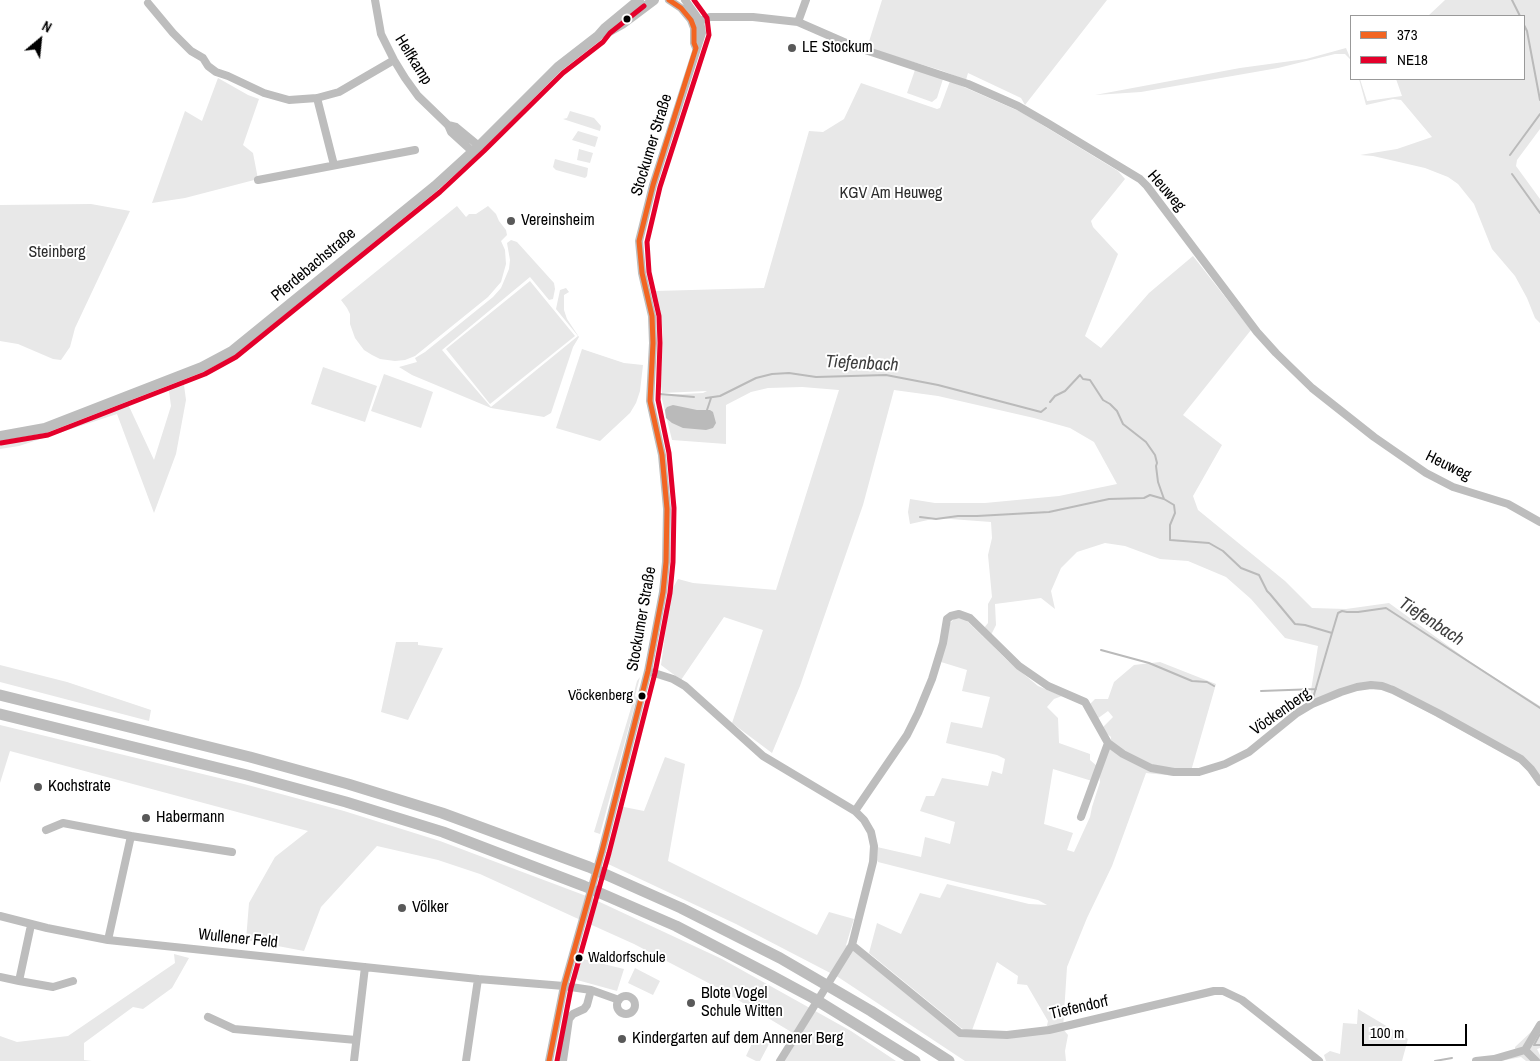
<!DOCTYPE html>
<meta charset="utf-8">
<style>
body{margin:0}
#map{position:relative;width:1540px;height:1061px;overflow:hidden;background:#fff;font-family:"Archivo Narrow",sans-serif}
canvas{display:block}
.legend{position:absolute;left:1350px;top:15px;width:175px;height:65px;box-sizing:border-box;background:#fff;border:1px solid #999;margin:0;padding:6px 9px;list-style:none;font-size:15px;color:#000}
.legend li{display:flex;align-items:center;gap:10px;height:25px}
.legend b{width:25px;border:1px solid #999}
.north{position:absolute;left:15px;top:15px;width:50px;height:50px;-webkit-text-stroke:4px #fff;paint-order:stroke;rotate:28deg;font-size:14px;font-weight:700;line-height:20px;text-align:center;color:#000}
.north::after{content:'';display:block;margin:auto;width:18px;height:22px;background:#000;clip-path:polygon(50% 0,100% 100%,50% 72%,0 100%)}
.scale{position:absolute;left:1362px;top:1024px;width:105px;height:22px;box-sizing:border-box;border:2px solid #000;border-top:0;padding-left:6px;font-size:15px;line-height:18px;white-space:nowrap;color:#000;-webkit-text-stroke:4px #fff;paint-order:stroke}
</style>
<div id="map">
<canvas width="1540" height="1061"></canvas>
<ul class="legend">
<li><b style="height:6px;background:#f26522"></b>373</li>
<li><b style="height:6px;background:#e4002b"></b>NE18</li>
</ul>
<div class="north">N</div>
<div class="scale">100 m</div>
</div>
<script>
const context = document.querySelector('canvas').getContext('2d');
context.lineJoin = 'round';
function fillPath(path, color) {
  context.fillStyle = color;
  context.fill(path, 'evenodd');
}
function poly(rows) {
  const path = new Path2D();
  for (const r of rows) {
    if (r.length === 3) {
      path.moveTo(r[0] + r[2], r[1]);
      path.arc(r[0], r[1], r[2], 0, 2 * Math.PI);
      continue;
    }
    path.moveTo(r[0], r[1]);
    for (let i = 2; i < r.length; i += 2) path.lineTo(r[i], r[i + 1]);
  }
  return path;
}
function trace(path, color, width, dash) {
  context.strokeStyle = color;
  context.lineWidth = width;
  context.lineCap = dash ? 'butt' : 'round';
  context.setLineDash(dash || []);
  context.stroke(path);
}
function label(font, color, halo, rows, align = 'center') {
  context.font = font + ' "Archivo Narrow",sans-serif';
  context.lineWidth = 4;
  context.setLineDash([]);
  context.textBaseline = 'middle';
  context.strokeStyle = halo;
  context.fillStyle = color;
  for (const [text, x, y, turn = 0] of rows) {
    context.save();
    context.translate(x, y);
    context.rotate((+turn || 0) * Math.PI / 180);
    context.textAlign = isNaN(turn) ? turn : align;
    if (halo) context.strokeText(text, 0, 0);
    context.fillText(text, 0, 0);
    context.restore();
  }
}
fillPath(poly([
 [882,0,1107,0,1025,105,1021,98,968,73,966,80,940,70,867,48],
 [1445,0,1540,0,1540,129,1517,160,1516,166,1540,199,1540,323,1535,318,1527,298,1515,276,1492,249,1474,204,1458,184,1448,177,1425,168,1373,156,1360,155,1397,149,1432,137,1401,100,1393,99,1366,105,1359,79,1360,79,1367,101,1402,96,1396,79,1524,79,1524,16,1428,16],
 [1346,48,1351,60,1345,54,1335,54,1278,68,1141,92,1095,95,1240,68,1306,59],
 [915,70,943,79,937,98,932,102,907,93],
 [218,78,248,95,259,99,243,145,253,153,258,179,185,198,152,203,185,111,202,121],
 [950,81,1021,112,1118,171,1125,179,1091,221,1093,227,1118,254,1085,336,1101,348,1149,293,1193,256,1251,330,1183,415,1222,445,1193,496,1198,510,1285,581,1312,608,1346,609,1389,603,1476,666,1540,706,1540,787,1521,763,1393,693,1392,685,1368,682,1309,703,1318,646,1285,638,1251,599,1226,577,1188,561,1160,559,1125,546,1105,543,1077,552,1061,568,1051,591,1055,609,1041,598,995,604,996,625,991,635,984,628,988,623,988,604,992,597,988,555,992,538,991,522,937,518,910,524,908,512,910,499,935,503,985,503,1059,496,1117,484,1094,442,1070,428,1034,418,938,396,894,390,863,505,800,686,772,753,732,723,763,630,724,617,681,680,661,665,671,591,678,579,693,583,776,590,839,390,802,387,768,388,751,392,726,405,726,444,672,440,661,395,703,393,707,391,662,393,661,386,663,334,661,315,655,291,764,288,809,131,823,132,844,119,861,83,937,109,940,108],
 [570,111,594,118,601,126,600,131,563,119,567,118],
 [578,131,598,137,595,147,572,140],
 [579,149,593,153,590,163,577,160],
 [555,159,588,168,587,176,585,178,556,170,553,167],
 [91,204,130,211,75,328,70,347,61,360,53,359,18,344,0,341,0,205],
 [457,206,466,217,469,214,476,214,488,206,496,214,499,221,506,230,507,235,501,241,505,250,506,264,501,282,488,297,415,356,405,360,395,361,380,359,372,355,364,350,355,338,350,324,350,314,347,308,341,300],
 [511,240,517,242,554,283,555,289,553,299,549,300,530,277,442,350,491,407,578,336,556,309,560,290,566,288,569,292,564,295,564,310,567,319,579,337,573,347,551,413,544,417,491,408,412,375,399,367,417,362,415,358,425,352,493,297,501,288,509,269,510,260,507,243],
 [530,281,575,336,490,404,446,349],
 [582,349,624,363,643,365,640,391,636,403,630,413,600,441,556,428],
 [323,367,377,386,365,422,311,404],
 [384,374,433,392,421,428,371,411],
 [184,385,186,400,176,454,154,513,117,414,19,446,0,449,0,443,25,441,53,433,127,402,154,460,171,406,169,391],
 [959,618,965,619,1008,661,1038,686,1062,696,1054,699,1047,707,1058,718,1059,743,1090,754,1090,760,1097,766,1092,781,1053,769,1044,824,1073,833,1067,850,1074,852,1090,817,1092,807,1100,782,1099,774,1110,747,1111,737,1106,733,1103,727,1113,717,1108,711,1097,719,1089,705,1095,699,1108,699,1114,682,1134,665,1160,662,1216,684,1191,771,1176,776,1146,773,1112,866,1087,918,1067,967,1063,1029,1068,1035,1065,1051,1066,1061,965,1061,838,977,736,924,606,863,619,806,644,811,665,757,685,764,668,861,817,935,829,912,854,919,846,945,962,1036,1045,1034,1048,1021,1027,985,1017,984,1018,976,997,962,971,1033,961,1028,869,953,877,923,901,934,920,893,940,898,947,884,1029,904,1047,905,1038,900,961,883,878,862,876,858,877,847,921,857,925,837,950,844,955,822,920,811,926,796,934,796,942,778,988,786,992,771,1002,774,1005,759,997,755,946,743,951,722,982,728,990,697,962,691,967,670,941,662,950,623,954,619],
 [396,642,418,642,418,645,443,648,408,720,381,712],
 [0,665,67,682,151,710,149,721,0,682],
 [640,677,635,696,637,697,600,834,594,832,634,698,633,696,637,681],
 [0,725,244,784,344,811,440,841,589,897,722,959,851,1031,896,1061,781,1061,793,1039,793,1033,718,988,634,944,574,917,480,874,438,860,377,846,321,907,304,951,246,940,249,903,275,857,308,831,10,751,0,783],
 [174,954,189,958,172,988,143,1009,133,1007,84,1043,84,1060,92,1061,0,1061,0,1036,17,1042,68,1036,175,963],
 [579,958,624,969,617,991,577,980,575,977],
 [635,968,660,981,653,995,628,983],
 [1358,1009,1408,1039,1402,1061,1326,1061,1324,1055,1330,1051,1340,1054,1343,1023,1357,1024],
 [1540,1020,1540,1048,1537,1049,1540,1055,1540,1061,1526,1061,1521,1057,1501,1061,1491,1061,1516,1055,1515,1047,1531,1032],
 [755,1037,769,1044,760,1061,756,1061,746,1056]
]), '#e8e8e8');
fillPath(poly([
 [673,405,697,410,710,410,713,412,716,423,713,428,706,430,683,428,672,423,666,418,665,410,667,407]
]), '#bababa');
trace(poly([
 [1512,0,1520,16],
 [1524,25,1527,31,1540,100],
 [1510,155,1540,114],
 [1512,174,1540,213],
 [660,394,694,397],
 [706,398,720,396,756,378,772,374,789,373,816,377,886,375,938,385,1041,412,1046,408],
 [1050,402,1055,396,1065,391,1080,375,1083,379,1090,380,1103,400,1110,404,1117,411,1123,424,1146,442,1155,455,1157,463,1156,466,1158,482,1164,499,1174,505,1175,513,1170,525,1170,540,1209,543,1223,551,1241,568,1259,575,1267,591,1270,594,1295,624,1305,625,1332,633,1338,613,1342,611,1347,612,1358,612,1386,608,1540,708],
 [707,410,711,398],
 [920,517,936,519,958,516,977,516,1049,512,1109,499,1144,498,1150,495,1164,499],
 [1101,650,1149,663,1192,681,1207,682,1214,686],
 [1261,691,1316,689],
 [1313,698,1332,633],
 [1540,1034,1534,1045,1540,1045],
 [1435,1061,1452,1058]
]), '#bababa', 2);
trace(poly([
 [375,0,381,34,394,60,405,78,418,96,448,125,451,132,473,152],
 [669,0,681,8,691,20,694,28,694,43,696,48],
 [148,3,173,33,191,51,203,58,208,66,216,72,228,76,264,93,289,100,317,98,339,92,394,60],
 [798,22,806,0],
 [694,28,700,21,710,17,753,17,798,22,853,46,968,84,1018,106,1049,124,1140,179,1147,186,1257,332,1276,353,1312,388,1374,437,1426,473,1453,487,1508,504,1540,522],
 [317,98,334,165],
 [448,125,456,127,479,146],
 [258,180,415,150],
 [648,671,673,679,685,686,763,756,855,811,864,820,871,832,874,846,873,862,852,945,780,1061],
 [1108,743,1123,754,1151,768,1174,772,1199,772,1225,764,1249,752,1297,713,1312,704,1341,692,1357,687,1371,685,1382,686,1393,690,1438,713,1521,759,1531,769,1540,782],
 [855,811,907,735,918,713,932,679,943,643,947,619,951,616,959,614,970,618,1019,666,1048,686,1085,702,1108,743,1081,817],
 [46,830,63,823,131,836,108,940],
 [131,836,232,852],
 [0,916,47,928,108,940,478,979,564,986,591,990,619,1000],
 [852,945,960,1033,1007,1035,1049,1030,1214,991,1223,991,1242,1000,1319,1061],
 [0,977,19,981,31,925],
 [19,981,53,987,73,981],
 [626,1005,9],
 [208,1017,234,1029,356,1040],
 [1525,1050,1540,1025],
 [1525,1050,1536,1061],
 [354,1061,365,967],
 [466,1061,478,979],
 [549,1061,564,986,602,851,648,671,663,592,666,562,667,509,662,455,650,401,653,343,652,316,642,273,639,241,653,185,702,33,700,21,685,0],
 [563,1061,569,1019,573,1014,584,1009,587,1005,591,990],
 [1476,1061,1494,1059,1525,1050]
]), '#bdbdbd', 8);
trace(poly([
 [606,33,622,24,654,0],
 [0,436,45,428,202,367,232,351,435,186,479,146,558,67,598,36,605,28,639,0]
]), '#bdbdbd', 10);
trace(poly([
 [0,695,250,757,348,784,442,813,589,867,681,908,780,958,871,1011,949,1061],
 [0,714,247,775,346,802,443,832,584,886,676,926,772,976,813,998,915,1061]
]), '#bdbdbd', 11);
trace(poly([
 [549,1061,564,986,602,851,648,671,663,592,666,562,667,509,662,455,650,401,653,343,652,316,642,273,639,241,653,185,696,48,694,43,694,28,691,20,681,8,669,0]
]), '#f26522', 5);
trace(poly([
 [1,443,48,435,205,374,236,357,440,192,484,151,563,73,603,42,610,33,644,6],
 [557,1061,571,988,609,853,655,673,670,593,673,562,674,508,669,453,658,400,660,343,659,316,649,272,647,242,660,187,709,35,707,18,694,0]
]), '#e4002b', 5);
for (const [x, y, r, color] of [
 [627,19,4.5,"#000"],
 [792,48,5,"#595959"],
 [511,221,5,"#595959"],
 [642,696,4.5,"#000"],
 [38,787,5,"#595959"],
 [146,818,5,"#595959"],
 [402,908,5,"#595959"],
 [579,958,4.5,"#000"],
 [691,1003,5,"#595959"],
 [622,1039,5,"#595959"]
]) {
  const dot = new Path2D();
  dot.arc(x, y, r, 0, 2 * Math.PI);
  context.fillStyle = color;
  context.fill(dot);
  trace(dot, '#fff', 2);
}
label('15px', '#000', '#fff', [
 ["Vöckenberg",633,696],
 ["Waldorfschule",588,958,"left"]
], 'right');
label('16px', '#000', '#fff', [
 ["LE Stockum",802,48],
 ["Vereinsheim",521,221],
 ["Kochstrate",48,787],
 ["Habermann",156,818],
 ["Völker",412,908],
 ["Blote Vogel",701,994],
 ["Schule Witten",701,1012],
 ["Kindergarten auf dem Annener Berg",632,1039]
], 'left');
label('16px', '#000', '#fff', [
 ["Helfkamp",413,60,58],
 ["Stockumer Straße",652,145,-73],
 ["Heuweg",1166,191,49],
 ["Pferdebachstraße",314,265,-40],
 ["Heuweg",1448,466,26],
 ["Stockumer Straße",642,619,-80],
 ["Vöckenberg",1281,712,-35],
 ["Wullener Feld",238,939,6],
 ["Tiefendorf",1079,1008,-13]
]);
label('16px', '#2d2d2d', '#fff', [
 ["KGV Am Heuweg",891,194],
 ["Steinberg",57,253]
]);
label('italic 18px', '#3e3e3e', '#fff', [
 ["Tiefenbach",862,364,3],
 ["Tiefenbach",1431,622,33]
]);
</script>
